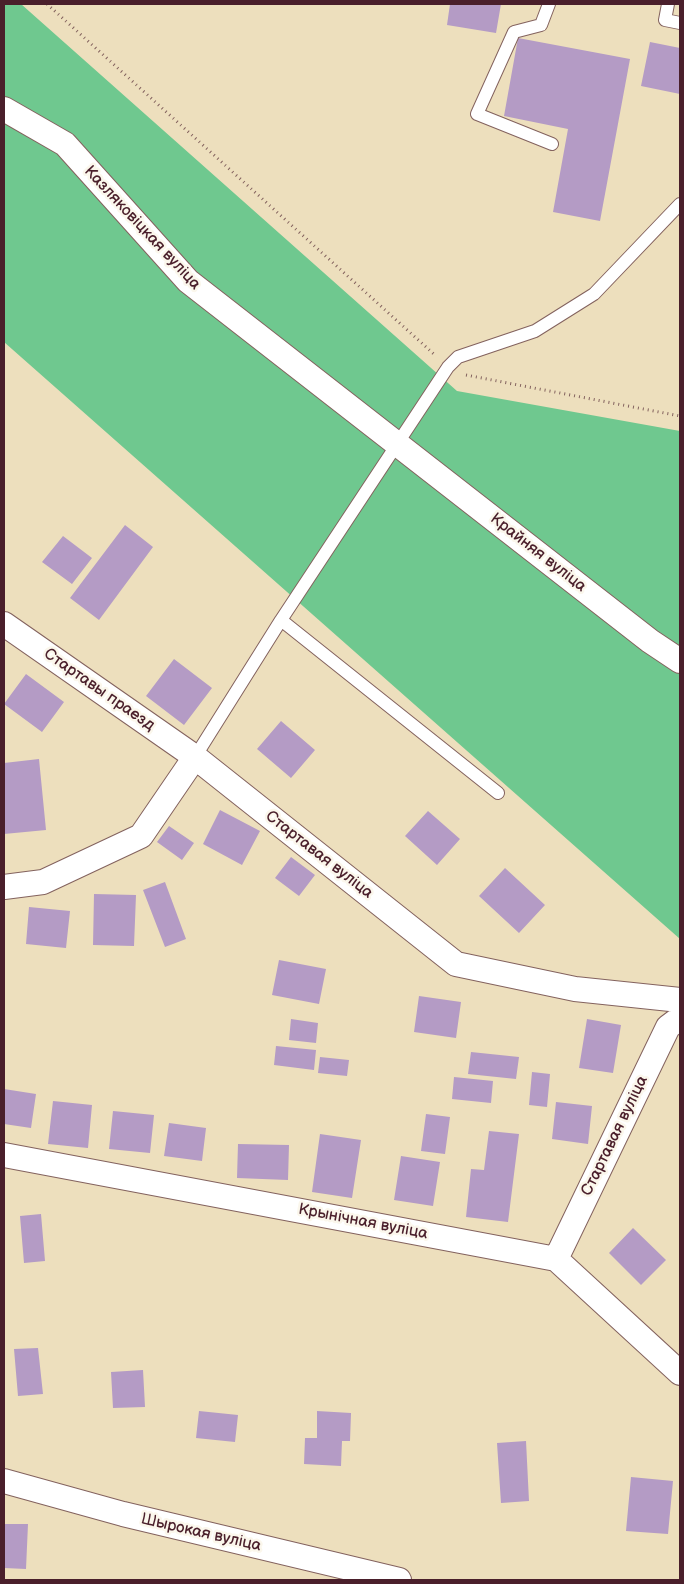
<!DOCTYPE html>
<meta charset="utf-8">
<style>
body{margin:0}
#map{position:relative;width:684px;height:1584px;overflow:hidden;background:#eddfbd;font-family:"Balsamiq Sans",sans-serif}
canvas{display:block}
.frame{position:absolute;inset:0;border:5px solid #4a1f2b;pointer-events:none}
</style>
<div id="map">
<canvas width="684" height="1584"></canvas>
<div class="frame"></div>
</div>
<script>
const context = document.querySelector('canvas').getContext('2d');
context.lineJoin = 'round';
function fillPath(path, color) {
  context.fillStyle = color;
  context.fill(path, 'evenodd');
}
function poly(rows) {
  const path = new Path2D();
  for (const r of rows) {
    path.moveTo(r[0], r[1]);
    for (let i = 2; i < r.length; i += 2) path.lineTo(r[i], r[i + 1]);
  }
  return path;
}
function trace(path, color, width, dash) {
  context.strokeStyle = color;
  context.lineWidth = width;
  context.lineCap = dash ? 'butt' : 'round';
  context.setLineDash(dash || []);
  context.stroke(path);
}
function label(font, color, halo, rows, align = 'center') {
  context.font = font + ' "Balsamiq Sans",sans-serif';
  context.lineWidth = 5;
  context.setLineDash([]);
  context.textBaseline = 'middle';
  context.strokeStyle = halo;
  context.fillStyle = color;
  for (const [text, x, y, turn = 0] of rows) {
    context.save();
    context.translate(x, y);
    context.rotate((+turn || 0) * Math.PI / 180);
    context.textAlign = isNaN(turn) ? turn : align;
    if (halo) context.strokeText(text, 0, 0);
    context.fillText(text, 0, 0);
    context.restore();
  }
}
fillPath(poly([
 [4,4,21,4,457,391,680,431,680,939,4,342]
]), '#6fc88f');
fillPath(poly([
 [450,4,501,4,496,33,447,25],
 [518,38,630,59,600,221,553,212,568,129,504,116],
 [650,42,680,48,680,94,641,86],
 [125,525,153,547,99,620,70,598],
 [63,536,92,558,72,584,42,562],
 [174,659,212,688,184,725,146,696],
 [26,674,64,702,42,732,4,704],
 [281,721,315,750,291,778,257,749],
 [39,759,46,830,4,834,4,763],
 [220,810,260,831,242,865,203,844],
 [428,811,460,839,437,865,405,836],
 [169,826,194,843,182,860,157,842],
 [291,857,315,875,299,896,275,878],
 [505,868,545,905,519,933,479,896],
 [165,882,186,939,165,947,143,890],
 [94,894,136,895,134,946,93,945],
 [29,907,70,911,66,948,26,944],
 [279,960,326,969,319,1004,272,995],
 [419,996,461,1002,456,1038,414,1032],
 [291,1019,318,1023,316,1043,289,1040],
 [587,1019,621,1025,613,1073,579,1068],
 [276,1046,316,1050,314,1070,274,1065],
 [471,1052,519,1057,516,1079,468,1074],
 [320,1057,349,1060,347,1076,318,1073],
 [532,1072,550,1074,547,1107,529,1105],
 [454,1077,493,1081,491,1103,452,1099],
 [4,1089,36,1094,31,1128,4,1124],
 [53,1101,92,1105,88,1148,48,1144],
 [556,1102,592,1106,588,1144,552,1139],
 [113,1111,154,1115,150,1153,109,1149],
 [426,1114,450,1117,445,1154,421,1151],
 [169,1123,206,1128,202,1161,164,1156],
 [489,1131,519,1134,508,1222,466,1217,471,1169,484,1170],
 [320,1134,361,1140,352,1198,312,1192],
 [238,1144,289,1145,288,1180,237,1178],
 [401,1156,440,1162,433,1206,394,1200],
 [41,1214,45,1261,24,1263,20,1216],
 [633,1228,666,1260,641,1285,609,1253],
 [38,1348,43,1394,18,1396,14,1349],
 [143,1370,145,1407,113,1408,111,1372],
 [199,1411,238,1415,235,1442,196,1438],
 [317,1411,351,1413,350,1441,342,1441,341,1466,304,1464,305,1438,317,1438],
 [526,1441,529,1501,501,1503,497,1443],
 [631,1477,673,1481,668,1534,626,1531],
 [4,1524,28,1524,26,1569,4,1568]
]), '#b49bc5');
const lane = poly([
 [549,4,541,25,514,32,477,114,552,144],
 [668,4,665,20,680,23],
 [281,620,498,793],
 [195,757,281,620,448,367,458,357,535,331,594,294,680,204]
]);
const street = poly([
 [4,109,65,144,188,281,650,641,680,661],
 [4,624,195,757],
 [4,887,43,882,141,836,195,757,456,964,575,989,680,1000],
 [4,1155,556,1259,680,1373],
 [556,1259,668,1027,680,1018],
 [4,1481,123,1514,399,1580]
]);
trace(lane, '#83625e', 14);
trace(street, '#83625e', 26);
trace(poly([
 [47,4,436,356],
 [466,375,680,416]
]), '#83625e', 3, [1, 4]);
trace(lane, '#fff', 12);
trace(street, '#fff', 24);
label('16px', '#4a1f2b', '#fbf7ec', [
 ["Казляковіцкая вуліца",142,228,47],
 ["Крайняя вуліца",538,553,38],
 ["Стартавы праезд",99,690,35],
 ["Стартавая вуліца",319,855,38],
 ["Стартавая вуліца",615,1136,-64],
 ["Крынічная вуліца",363,1222,11],
 ["Шырокая вуліца",201,1533,13]
]);
</script>
